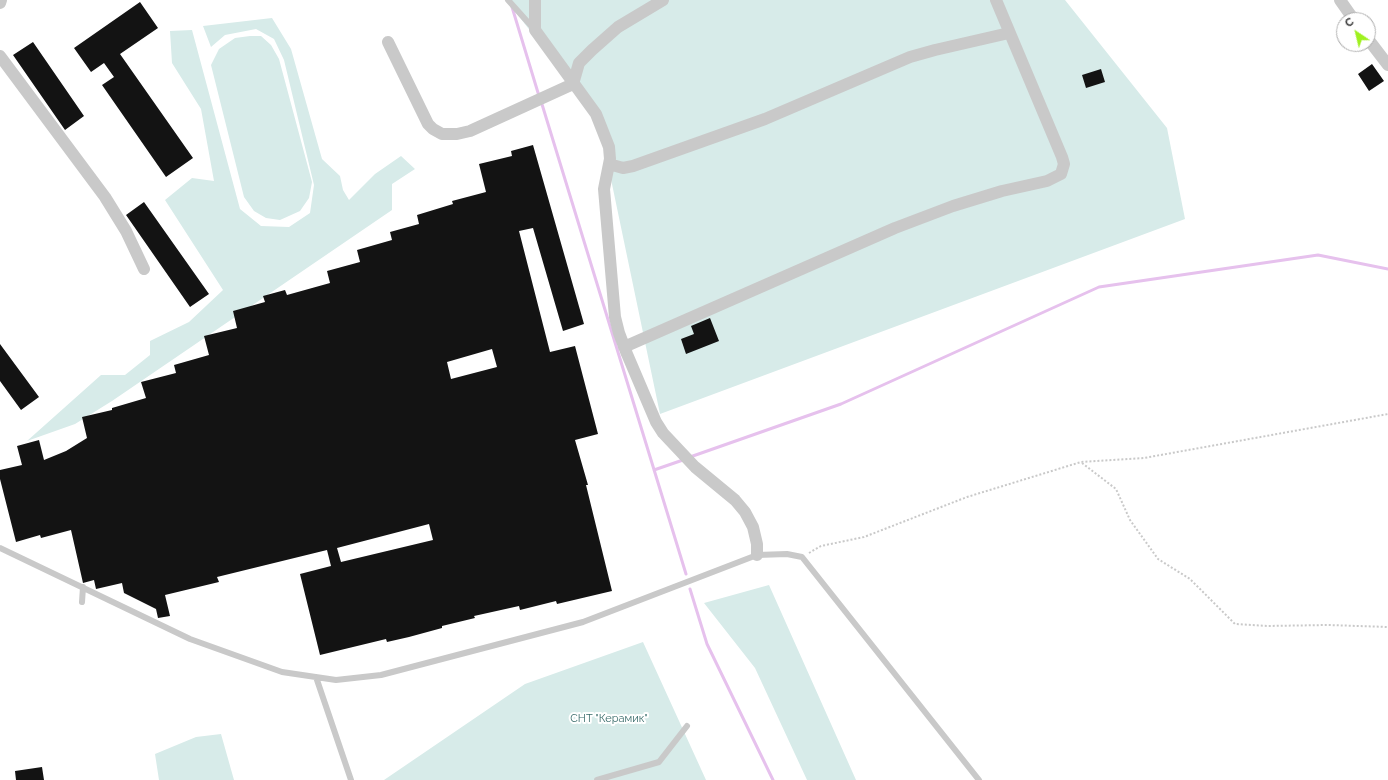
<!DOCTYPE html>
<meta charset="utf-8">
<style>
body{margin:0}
#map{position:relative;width:1388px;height:780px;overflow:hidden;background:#fff;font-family:Raleway,sans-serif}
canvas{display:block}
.north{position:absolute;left:1336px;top:12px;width:40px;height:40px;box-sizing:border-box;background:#fff;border:1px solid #ababab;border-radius:50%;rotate:325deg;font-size:11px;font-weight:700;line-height:16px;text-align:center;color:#2c2c2c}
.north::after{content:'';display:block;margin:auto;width:14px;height:18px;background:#9ff11f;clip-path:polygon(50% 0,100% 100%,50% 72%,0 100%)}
</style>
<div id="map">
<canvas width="1388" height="780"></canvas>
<div class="north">С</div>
</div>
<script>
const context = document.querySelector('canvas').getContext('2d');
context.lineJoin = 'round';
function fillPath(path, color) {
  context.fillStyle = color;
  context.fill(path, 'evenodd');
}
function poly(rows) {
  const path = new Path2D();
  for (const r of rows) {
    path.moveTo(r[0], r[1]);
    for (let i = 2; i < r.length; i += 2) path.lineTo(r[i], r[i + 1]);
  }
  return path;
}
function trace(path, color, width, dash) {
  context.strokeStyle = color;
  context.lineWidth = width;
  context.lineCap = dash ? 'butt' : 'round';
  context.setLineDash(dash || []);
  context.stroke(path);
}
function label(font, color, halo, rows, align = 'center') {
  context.font = font + ' Raleway,sans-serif';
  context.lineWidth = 4;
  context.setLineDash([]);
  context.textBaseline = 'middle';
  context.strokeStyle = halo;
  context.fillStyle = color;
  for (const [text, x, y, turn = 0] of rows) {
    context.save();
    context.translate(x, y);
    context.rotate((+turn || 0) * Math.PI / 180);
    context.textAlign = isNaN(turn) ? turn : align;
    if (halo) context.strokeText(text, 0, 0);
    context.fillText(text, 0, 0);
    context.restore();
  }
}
fillPath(poly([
 [506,0,1065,0,1167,128,1185,219,660,414,598,117],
 [272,18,291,49,322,159,340,176,343,190,349,200,375,174,401,156,415,169,392,184,392,210,112,401,75,424,27,441,101,375,125,375,150,355,150,341,189,322,223,290,165,200,192,178,214,181,201,109,172,63,170,31,192,30,240,209,261,226,289,227,310,213,314,185,284,60,274,39,256,29,225,35,211,47,203,26],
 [250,36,261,36,271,45,279,59,312,182,309,198,300,211,280,220,266,218,254,211,244,197,211,65,219,49,235,38],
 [769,585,856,780,807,780,755,668,704,603],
 [643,642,706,780,384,780,525,684],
 [221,734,234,780,159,780,155,754,196,737]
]), '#d7ebe9');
trace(poly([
 [512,7,539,96],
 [541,101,686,574],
 [690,457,841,404,1099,287,1318,255,1388,269],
 [654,470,683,460],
 [690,589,707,644,773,780]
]), '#e6c1ed', 3);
fillPath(poly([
 [140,2,158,28,120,54,193,158,166,177,102,85,114,77,104,63,91,72,74,48],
 [33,42,84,116,65,130,13,55],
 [1372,64,1384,81,1369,91,1358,74],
 [1101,69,1105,82,1086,88,1082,75],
 [533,145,584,324,563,331,533,228,519,231,550,352,575,346,598,434,575,440,588,485,586,485,612,591,557,604,556,601,520,610,519,606,474,616,475,618,442,626,442,628,409,637,387,642,386,639,320,655,300,574,331,566,327,550,217,577,219,582,165,595,170,616,158,618,156,609,124,593,122,583,96,589,94,580,83,583,71,530,41,538,40,535,16,542,0,479,0,470,22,465,17,446,39,440,44,460,66,451,87,438,82,417,112,410,112,408,146,398,141,382,176,373,174,365,209,355,204,336,237,328,233,311,265,302,263,296,285,290,287,295,330,283,327,271,360,262,357,250,392,240,390,232,419,224,417,215,453,204,452,201,486,192,479,164,512,156,511,151],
 [492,349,497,367,451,379,447,362],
 [429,524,433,540,341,562,337,548],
 [144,202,209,294,190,307,126,215],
 [710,318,719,341,686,354,681,339,694,334,691,326],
 [0,344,39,397,21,410,0,381],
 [42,767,44,780,16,780,15,771]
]), '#131313');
trace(poly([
 [1082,463,1116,489,1130,520,1158,559,1190,579,1235,624,1267,626,1328,625,1388,627],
 [809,553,821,546,864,537,967,497,1081,462,1144,458,1388,414]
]), '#c9c9c9', 2, [2, 2]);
trace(poly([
 [508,0,534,29],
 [0,548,190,639,282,672,336,680,381,675,583,622,757,555,787,554,802,557,979,780],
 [82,602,83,587],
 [316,677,351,780],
 [597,780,659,762,687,726]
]), '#c9c9c9', 6);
trace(poly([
 [535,0,535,30,596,114,609,147,610,159,604,189,615,317,619,333,627,354,656,422,663,433,695,467,735,500,745,512,753,527,757,544,757,555],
 [1340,0,1354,20],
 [0,3,1,0],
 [1368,39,1388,65],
 [388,42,428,124,433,129,442,134,457,134,470,131,573,84],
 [0,56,105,197,126,231,144,269],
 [573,84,579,63,592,50,618,27,663,0],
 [609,164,623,168,633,166,765,119,910,57,935,50,1009,33],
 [624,347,895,228,953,206,1002,191,1047,181,1061,174,1064,164,1062,157,996,0]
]), '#c9c9c9', 12);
label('11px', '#376a69', '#fff', [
 ["СНТ \"Керамик\"",609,719]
]);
</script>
